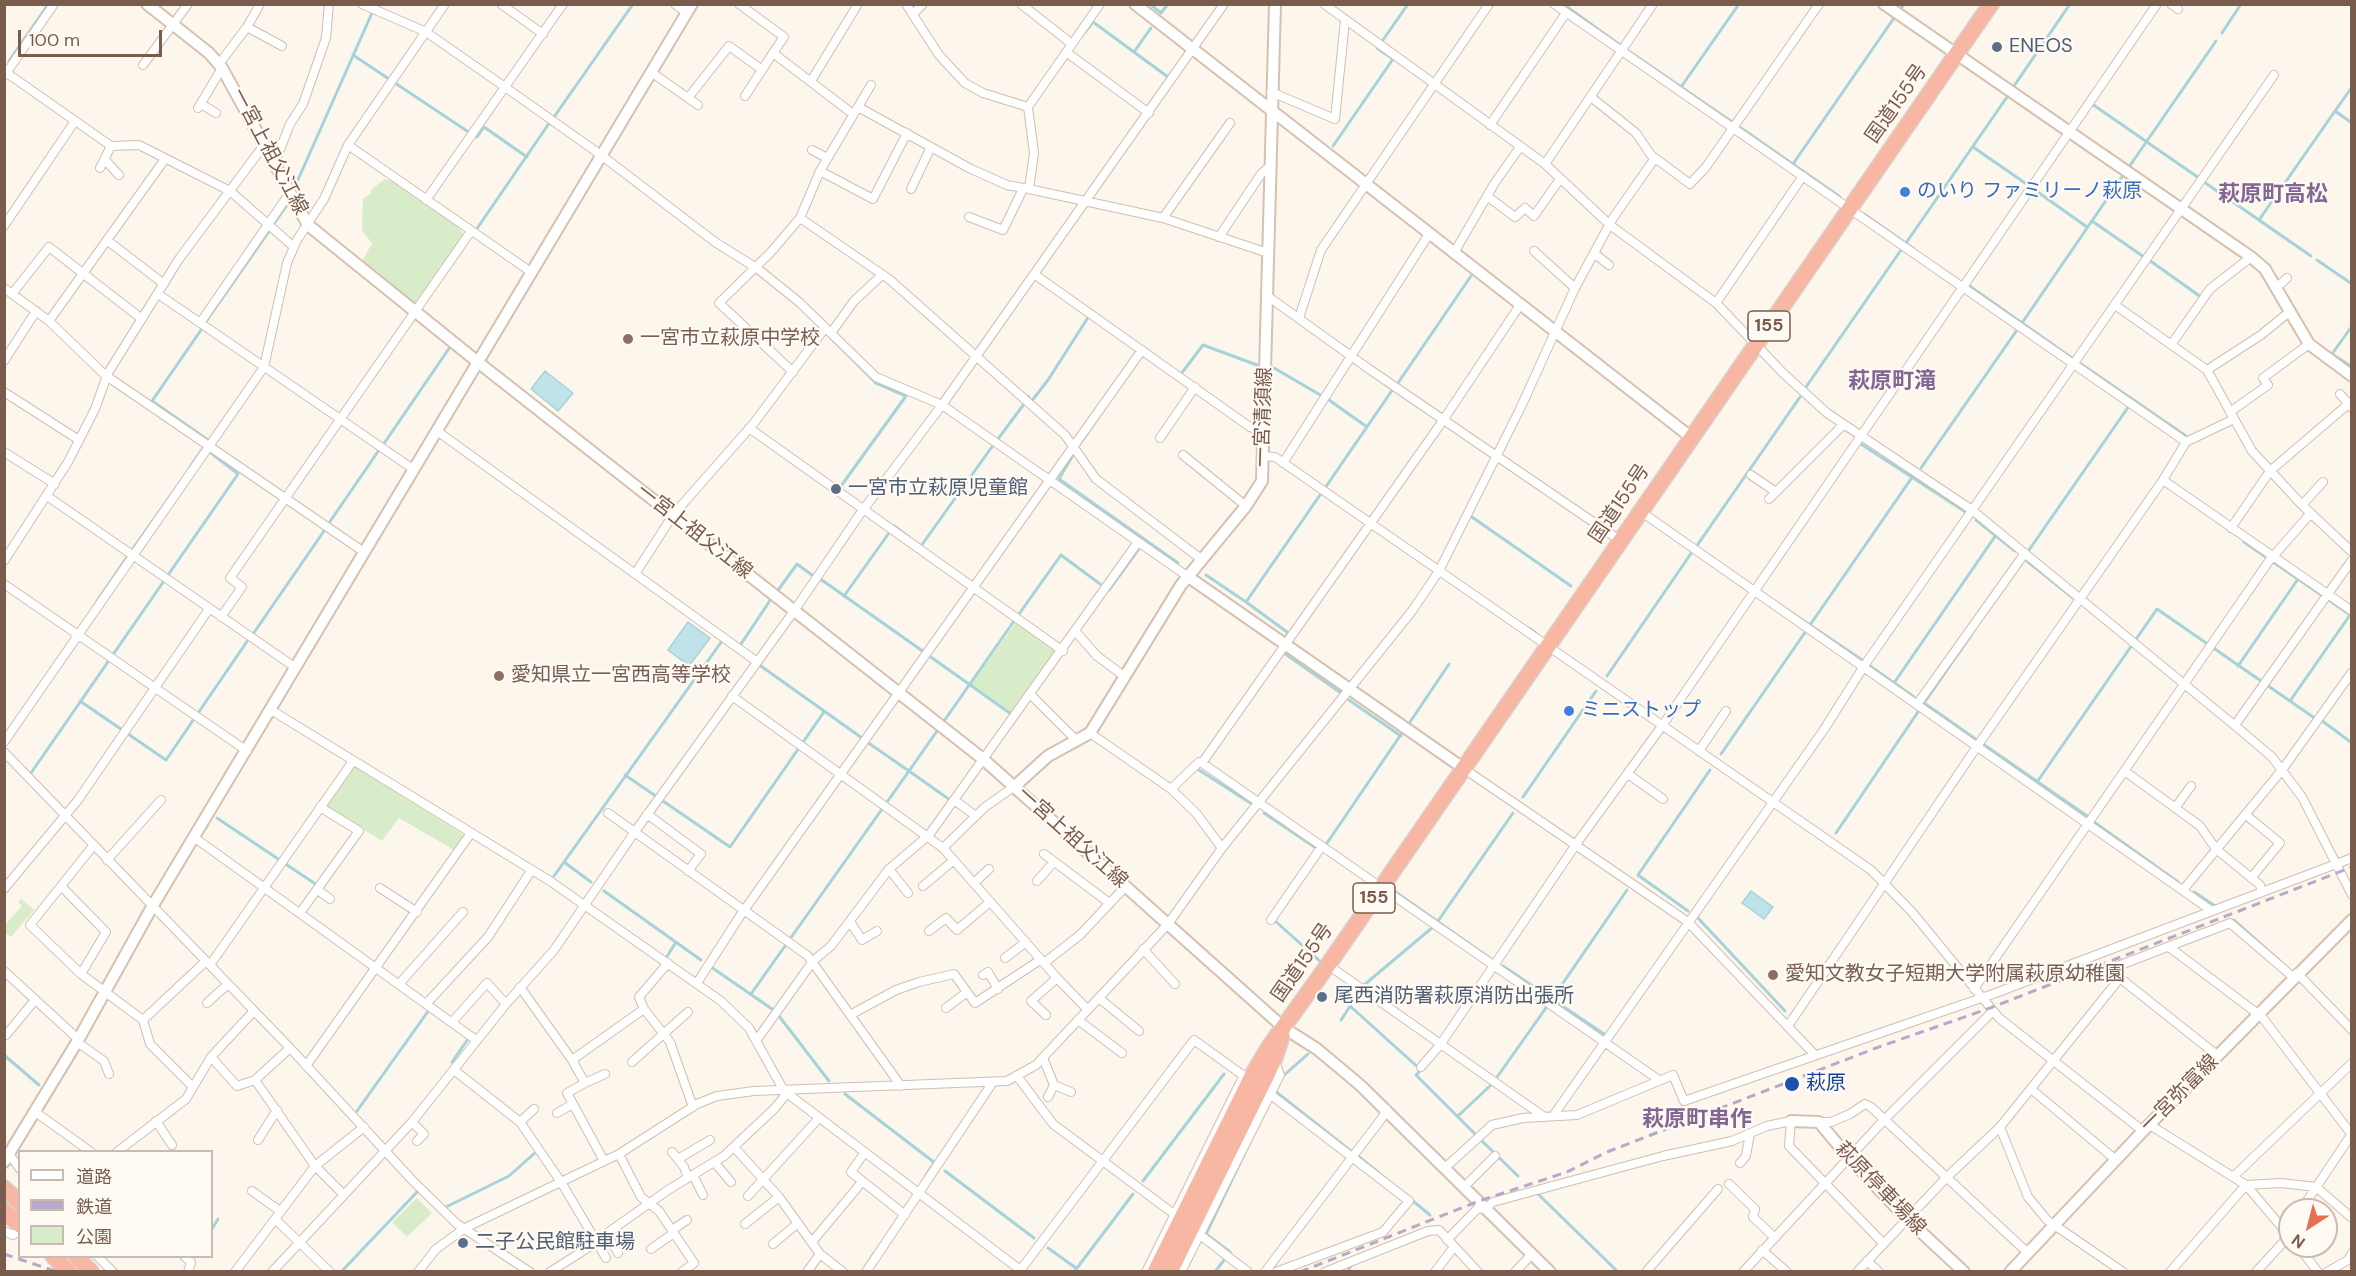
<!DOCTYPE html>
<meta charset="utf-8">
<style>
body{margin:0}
#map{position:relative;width:2356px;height:1276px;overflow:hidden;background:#fdf6ec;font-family:"DM Sans","Noto Sans JP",sans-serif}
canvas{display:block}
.frame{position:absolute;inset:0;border:6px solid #7a5c4d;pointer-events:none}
.legend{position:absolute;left:18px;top:1150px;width:195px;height:108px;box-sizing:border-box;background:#fffaf3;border:2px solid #cabbb1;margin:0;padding:8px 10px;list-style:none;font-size:18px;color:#7a5c4d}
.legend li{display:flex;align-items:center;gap:12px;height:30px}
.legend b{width:30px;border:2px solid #cabbb1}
.north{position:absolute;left:2278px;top:1198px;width:60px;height:60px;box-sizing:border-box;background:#fffaf3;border:2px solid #cabbb1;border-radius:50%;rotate:216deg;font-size:16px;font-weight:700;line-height:24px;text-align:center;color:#7a5c4d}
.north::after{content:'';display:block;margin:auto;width:21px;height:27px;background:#e76f51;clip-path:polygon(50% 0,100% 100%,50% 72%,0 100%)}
.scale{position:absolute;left:18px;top:30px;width:144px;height:27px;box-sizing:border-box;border:3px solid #7a5c4d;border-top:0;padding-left:8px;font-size:18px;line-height:21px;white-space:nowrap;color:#7a5c4d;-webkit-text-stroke:4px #fffaf3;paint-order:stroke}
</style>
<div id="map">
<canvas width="2356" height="1276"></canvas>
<div class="frame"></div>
<ul class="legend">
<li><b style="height:8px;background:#fff"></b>道路</li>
<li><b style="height:8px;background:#b9a8c9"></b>鉄道</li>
<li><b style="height:16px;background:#d8ecc9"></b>公園</li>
</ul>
<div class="north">N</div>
<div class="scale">100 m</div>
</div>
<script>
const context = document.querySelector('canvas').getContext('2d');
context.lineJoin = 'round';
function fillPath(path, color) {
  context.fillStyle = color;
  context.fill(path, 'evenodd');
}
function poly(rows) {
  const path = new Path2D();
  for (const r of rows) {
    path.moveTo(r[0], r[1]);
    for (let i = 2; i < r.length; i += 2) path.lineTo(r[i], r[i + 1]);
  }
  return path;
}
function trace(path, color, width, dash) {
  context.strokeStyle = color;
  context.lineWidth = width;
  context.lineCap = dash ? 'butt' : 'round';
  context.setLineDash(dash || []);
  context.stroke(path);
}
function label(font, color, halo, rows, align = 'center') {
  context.font = font + ' "DM Sans","Noto Sans JP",sans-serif';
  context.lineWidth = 4.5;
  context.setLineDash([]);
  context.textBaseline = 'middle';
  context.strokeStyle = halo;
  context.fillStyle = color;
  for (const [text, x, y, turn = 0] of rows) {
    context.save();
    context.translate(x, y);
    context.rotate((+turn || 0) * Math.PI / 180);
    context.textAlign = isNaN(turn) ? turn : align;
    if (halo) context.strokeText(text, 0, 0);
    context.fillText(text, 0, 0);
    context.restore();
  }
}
fillPath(poly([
 [385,179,416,187,441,214,460,228,464,236,416,308,365,265,363,260,372,243,362,231,363,198,370,195,372,189],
 [1016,622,1054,648,1054,653,1012,713,971,684],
 [354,766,464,835,454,850,399,818,382,841,325,806],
 [21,899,34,910,11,937,5,932,5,925,22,906,18,902],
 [417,1198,432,1213,407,1237,392,1222]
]), '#d8ecc9');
const water = poly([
 [545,371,573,393,558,411,531,389,545,371],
 [688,622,710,638,689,666,668,650,688,622],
 [1751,891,1773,907,1764,919,1742,903,1751,891]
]);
fillPath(water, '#bfe3e8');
trace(water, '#a5d3da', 1.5);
trace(poly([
 [1150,4,1161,13,1168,4],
 [1563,4,1620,45],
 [1900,10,1904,4],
 [1085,32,1093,22,1168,77],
 [2222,33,2241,4],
 [1383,40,1408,4],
 [1134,52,1151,28],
 [1630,52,1732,122],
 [353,55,389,79],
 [9,61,47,6],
 [395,83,470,133],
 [2014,86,2070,4],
 [1681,87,1739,4],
 [2352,87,2335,111,2352,123],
 [2092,104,2199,178],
 [554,117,633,4],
 [1741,128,1840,197],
 [477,137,484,127,527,157],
 [1333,146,1393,59,1377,48],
 [1973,147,2028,185],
 [1793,164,1894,18],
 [2129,167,2216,41],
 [2204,182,2311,256],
 [2032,188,2087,227],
 [293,191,372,13],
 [1864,214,1914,249],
 [2259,220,2335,111],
 [2092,221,2144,257],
 [273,225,287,205],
 [476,230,550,122,552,124],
 [1906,243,2007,97],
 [2149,260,2201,297],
 [2317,260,2352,284],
 [1968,285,2072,358],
 [205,323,270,230],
 [2022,323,2122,177],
 [2352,326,2332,354,2352,367],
 [201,330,152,401,208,440],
 [828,335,876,383,906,396,841,486],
 [2081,364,2186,436],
 [1274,368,1322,396],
 [1181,374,1203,345,1257,365],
 [1398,383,1471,276],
 [1806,387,1901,250],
 [1028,396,1031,402,1048,380,1089,316],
 [1329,400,1367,427],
 [998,439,1024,404],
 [1861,444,1967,513],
 [383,445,450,347],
 [1079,445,1099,417],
 [1073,455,1059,479,1178,563],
 [190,467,203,448],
 [1921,468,2017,330],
 [1325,488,1393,389],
 [1469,515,1571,586],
 [1976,520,2015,551],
 [329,523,379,450],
 [894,526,909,537],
 [2244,542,2352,616],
 [921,546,994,444],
 [1696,547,1800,397],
 [132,550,183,478],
 [2029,550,2129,406],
 [2027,561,2073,598],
 [1206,575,1246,602,1320,495],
 [819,578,924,652],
 [779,589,797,564,812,575],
 [1109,590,1138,550],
 [844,596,889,533],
 [97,601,127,557],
 [1246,602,1287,632,1287,635],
 [1780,605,1862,660],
 [1019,614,1061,555,1100,584],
 [1810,625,1913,476],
 [1529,628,1537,634],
 [253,634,324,531],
 [1972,634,1924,703,1977,740],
 [741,644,771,599],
 [1284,653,1341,693],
 [928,655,1011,714],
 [758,664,862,738],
 [1870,666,1914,697],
 [2238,666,2298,579],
 [1607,676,1692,552],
 [1894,683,1996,535],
 [1349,700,1401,736],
 [80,701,166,760,248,640],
 [2290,701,2350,615],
 [2321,720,2352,743],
 [944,721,1014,621],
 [1408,725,1449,664],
 [867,742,909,771,937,731],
 [1983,744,2090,818],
 [1721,754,1806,631],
 [1196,768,1252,804],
 [31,773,238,474,211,453],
 [625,775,730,847,824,712],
 [2037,782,2157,609,2316,719],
 [1523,797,1596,691],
 [1264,813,1316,848],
 [217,818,317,885],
 [2094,822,2178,882],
 [1836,833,1920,709],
 [1325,846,1404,730],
 [564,862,591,882],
 [554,876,722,641],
 [604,891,701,960],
 [1394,891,1491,959],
 [2194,892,2215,906],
 [1688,911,1638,875,1710,770],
 [1698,918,1785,1011],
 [1274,920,1322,963],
 [2234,920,2280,961],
 [1438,921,1513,813],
 [666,958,676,942],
 [1503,966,1604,1034],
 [711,967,775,1011],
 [1364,985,1433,927],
 [751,994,909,771,950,800],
 [1552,999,1627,890],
 [1350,1006,1421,1070,1416,1075,1477,1136],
 [779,1016,829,1081],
 [1341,1020,1360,991],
 [4,1055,39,1085],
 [454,1063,452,1062,468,1039],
 [1282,1077,1308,1054],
 [1495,1080,1548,1005],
 [1275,1091,1352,1152],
 [845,1094,935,1163],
 [357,1111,429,1010,432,1011],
 [1458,1116,1493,1083],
 [1482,1141,1518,1176],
 [1358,1156,1430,1215],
 [945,1171,1034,1238],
 [926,1175,934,1163],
 [1143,1181,1224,1074],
 [1538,1194,1618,1272],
 [446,1207,509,1176,536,1152],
 [212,1229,218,1219],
 [1048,1248,1076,1268],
 [1230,1252,1206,1234,1249,1144],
 [341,1272,417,1192],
 [862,1272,874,1253],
 [1074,1272,1133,1194],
 [1215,1272,1224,1260],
 [1347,1272,1353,1263]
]), '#a5d3da', 3);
const street = poly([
 [362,4,426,32,505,87,601,155,715,242,758,269,799,302,876,377,942,405,1187,576],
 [501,4,543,34],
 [675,4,687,13],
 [739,4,784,37,773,53,853,114],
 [906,4,939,55,965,83,983,93,1028,107],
 [1021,4,1072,44],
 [1100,4,1028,107,1034,153,1029,189,1163,218,1268,253],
 [1324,4,1545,164,1610,225,1716,303,1783,373,1827,413,1972,510,2239,729,2272,757,2302,797,2352,895],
 [1554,4,2186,442],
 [2171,4,2178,9],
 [913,14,923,4],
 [247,27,282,46],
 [1066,52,1149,113],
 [219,64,247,27,260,4],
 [143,65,188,4],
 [4,71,111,146,100,168],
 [651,72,698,105],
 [5,75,54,4],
 [811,81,858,4],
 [871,85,820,171,800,218,889,279,1065,435,1096,479,1201,559],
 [1271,92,1335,119,1345,20],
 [745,96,773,53],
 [1591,97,1636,133,1651,155,1690,184,1706,167,1819,4],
 [688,98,729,46,761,69],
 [201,104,216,113],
 [858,107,971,169,1007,185,1029,189],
 [198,108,222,68],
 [1490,125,1566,13],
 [348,145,531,272],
 [111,146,139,145,230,191,294,247],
 [812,150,827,158],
 [105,160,119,175],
 [1545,164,1653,4],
 [274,165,290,124,303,104,326,38,329,4],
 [820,171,873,199,907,133],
 [911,189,931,147],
 [1487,196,1515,217,1525,208,1534,216,1560,179],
 [426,200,563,4],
 [969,217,1003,230,1023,189],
 [1163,218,1230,123],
 [4,226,75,121],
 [1219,237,1261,174,1269,167],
 [108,241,164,284],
 [1534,251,1575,288],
 [1454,253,1494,184,1520,147],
 [1594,253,1609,265],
 [1034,274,1250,427,1265,434],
 [4,288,49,321,105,375,364,552],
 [2276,288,2287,278],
 [12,294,49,247,142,319],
 [158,294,413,469],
 [1266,295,1369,369,1621,541],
 [1716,303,1803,176],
 [2115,305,2207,370,2252,451,2302,505,2352,552],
 [1299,318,1321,250,1489,4],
 [49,321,165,159],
 [200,323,289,194],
 [831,333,854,301,882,275],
 [2171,345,2210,289,2251,257],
 [4,361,36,311],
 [2207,370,2261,335,2288,313],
 [793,372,719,303,771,252,800,218],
 [4,392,79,440],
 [2340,394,2352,408],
 [2230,412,2268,385,2263,378,2309,344],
 [749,428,1063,651],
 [437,431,756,661],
 [1160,438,1195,387],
 [4,452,55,484],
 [1183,455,1246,506],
 [1264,456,1275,457,1871,870,1912,912,1999,1018,2143,1131],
 [1283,463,1429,234],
 [1751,475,1776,492],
 [2163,480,2352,611],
 [47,496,296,668],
 [1769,499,1843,425],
 [2302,505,2323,482],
 [1640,511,2212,911],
 [2231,528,2270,471,2352,401],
 [4,561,68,462,95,409,108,373,179,259,264,145],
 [635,574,673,515,754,423,825,328],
 [4,584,247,751],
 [221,617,242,587,230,578,471,231],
 [1076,632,1097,656,1124,676],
 [1031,695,1075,739],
 [732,696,943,848,1057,978,1088,1010],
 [1918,703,2025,553],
 [271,710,550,881,721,1001,749,1028,784,1091,1023,1272],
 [2235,725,2352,560],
 [1090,733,1171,789,1196,813,1222,848],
 [4,742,264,367,287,263,297,240,324,199,348,145,445,4],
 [1699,751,1726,711],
 [4,752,290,1048,413,1181,457,1224,530,1272],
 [1202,763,1659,1080],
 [1463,768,1688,922,1815,1055],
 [2126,772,2200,826,2216,849,2260,885,2262,892],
 [1628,774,1663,799],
 [1171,789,1199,762,1202,763,1444,419,1520,305],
 [954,800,976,816],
 [2175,808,2191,786],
 [608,813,808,956,901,1086],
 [647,814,701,854,688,871],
 [2246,815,2280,843,2251,878],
 [195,838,476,1040],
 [93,846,30,925,81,974,143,1020,150,1044,192,1086],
 [943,848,985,807,1015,786],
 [1044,854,1108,902],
 [107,860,161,800],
 [889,869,908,893],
 [1037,881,1054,862],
 [974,883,989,869],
 [61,886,106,932,81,974],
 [923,886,954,860],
 [380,888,417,912],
 [4,889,78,800,209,609],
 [318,890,330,899],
 [2183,890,2282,770,2352,672],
 [300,913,359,831,320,807],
 [1271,920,1322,846],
 [851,923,862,940,877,931],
 [929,931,946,918,957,930,990,902],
 [2169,947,2262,1017,2352,1135],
 [1143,949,1175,984],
 [1005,958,1026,942],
 [1044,963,1080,935,1126,886],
 [210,965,353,761],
 [1328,965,1543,1116],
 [4,971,77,1038],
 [2297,973,2352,1030],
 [983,975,988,972,998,989],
 [2120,978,2218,1056],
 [400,983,463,912],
 [697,983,740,916,1142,350],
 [520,987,572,1060,585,1083,567,1093,604,1161],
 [1974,989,2269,561,2311,513],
 [1099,998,1139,1031],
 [207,1003,227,985],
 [427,1003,488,937,531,871],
 [946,1008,967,992],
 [644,1009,670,1042,693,1107],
 [850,1015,896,990,919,982,954,974,975,1003,1040,960],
 [1046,1015,1031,1001,1057,978],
 [143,1020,205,962],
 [1078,1020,1122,1053],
 [452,1022,487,983,506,1004],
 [1788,1026,1978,745,2163,480,2186,442,2234,419],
 [6,1035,35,1000],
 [756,1041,813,961,831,946,889,869,929,835,1138,542],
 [77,1042,104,1061,109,1074],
 [211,1057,237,1086,255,1080,315,1166,344,1195],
 [1043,1058,1054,1085,1071,1092],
 [572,1060,644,1009,639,997,668,963],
 [632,1062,688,1012],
 [306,1066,471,833],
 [1421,1067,1440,1045,1579,840,1662,726,2157,4],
 [454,1070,520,1122,561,1182,606,1258],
 [1017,1076,1053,1124,1174,1214],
 [255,1080,290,1048],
 [585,1083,605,1074],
 [2031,1089,2116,1160],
 [1271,1095,1409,1201,1383,1232,1276,1272],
 [1048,1097,1054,1085],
 [34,1111,91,1152],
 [557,1113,573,1104],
 [1553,1116,1825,728,1864,666,2274,75],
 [156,1121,172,1145],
 [412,1122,424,1134,417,1141],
 [520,1122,534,1109],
 [1819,1122,1831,1122,1850,1114,1865,1104,1871,1107,2028,1253],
 [2150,1125,2246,1185,2290,1237],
 [2000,1127,2028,1197,2047,1220,2123,1272],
 [258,1140,277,1110],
 [734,1147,779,1197,820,1254,843,1272],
 [117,1152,186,1099,211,1057,253,1012],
 [672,1152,684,1167,688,1178],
 [865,1152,851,1172,905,1215],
 [9,1154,20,1169],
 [619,1154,641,1197,659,1211,694,1263,682,1272],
 [678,1159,710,1140],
 [715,1163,731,1182],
 [1740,1163,1746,1156,1750,1133],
 [1446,1167,1492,1125,1523,1118,1577,1115,1673,1075,1684,1101,1993,994,2352,858],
 [693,1175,703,1195],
 [2234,1176,2352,1063],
 [1729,1184,1755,1209,1753,1217,1774,1237],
 [1465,1186,1495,1156],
 [252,1191,280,1211],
 [748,1196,819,1118],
 [2301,1210,2351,1135],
 [275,1219,330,1272],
 [745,1224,779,1197],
 [672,1230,687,1220],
 [4,1231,13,1235,20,1230],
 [607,1234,618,1253],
 [1199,1234,1248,1272],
 [1447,1240,1477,1209,1486,1208,1493,1202,1663,1156,1732,1141,1767,1126,1791,1121,1789,1146,1883,1243],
 [596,1241,668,1190,724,1156,774,1109,784,1097,784,1091],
 [812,1242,862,1182],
 [773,1244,798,1223],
 [2298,1246,2318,1272],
 [651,1249,674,1233],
 [1762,1250,1787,1272],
 [97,1256,113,1272],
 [184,1256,191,1262,188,1272],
 [1867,1261,1879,1272],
 [235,1272,315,1166,364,1127],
 [272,1272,412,1122,506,1004,554,950,634,833,794,611,860,514,942,405,1224,4],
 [418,1272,436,1249,465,1228,619,1154,697,1104,717,1096,754,1091,1007,1081,1036,1065,1168,924,1222,848,1412,611,1439,571,1520,409,1575,288,1613,218,1655,158],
 [550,1272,597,1242],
 [807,1272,820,1254],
 [866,1272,993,1082],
 [1019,1272,1194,1040,1244,1076,1252,1074],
 [1146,1272,1241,1081,1248,1077],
 [1181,1272,1280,1075,1275,1061],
 [1265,1272,1382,1118,1386,1109],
 [1325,1272,1428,1231,1439,1230,1478,1272],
 [1435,1272,1454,1247],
 [1515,1272,1532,1254],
 [1646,1272,1718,1189],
 [1743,1272,1884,1120,1993,1011],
 [1857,1272,1946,1178,2000,1127,2120,978,2110,969,2230,923,2293,977],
 [2170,1272,2246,1185,2281,1183,2316,1187,2352,1218],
 [2256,1272,2289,1236],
 [2327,1272,2348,1260,2352,1253]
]);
const secondary = poly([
 [147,4,209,53,222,68,308,225,479,363,983,759,1284,1028,1317,1049,1360,1085,1550,1272],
 [1135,4,1692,438],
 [1884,4,2251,257,2265,269,2309,344,2352,376],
 [1187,576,1463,768],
 [1015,786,1048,756,1090,733,1181,585,1246,506,1262,481,1275,4],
 [1791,1121,1819,1122,1849,1158,1907,1219,1964,1272],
 [4,1162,77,1042,152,907,692,4],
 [2010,1272,2143,1131,2352,920]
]);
const highway = poly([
 [4,1188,20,1203],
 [4,1211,20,1225],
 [53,1256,69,1272],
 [76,1256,91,1272],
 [1155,1272,1253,1074,1269,1047,1328,965,1991,4],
 [1170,1272,1274,1060,1282,1036]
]);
trace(street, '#d1beb0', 10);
trace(secondary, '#d6c0b0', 14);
trace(highway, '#dad1cd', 18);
trace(street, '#fff', 8);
trace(secondary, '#fff', 10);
trace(highway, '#f7b7a3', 15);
trace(poly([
 [4,1254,58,1272],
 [1300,1272,1479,1201,1567,1172,1607,1152,1876,1048,1990,1008,2352,867]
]), '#b9a8c9', 3, [9, 6]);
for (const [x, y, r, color] of [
 [1997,47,6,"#5c6f8a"],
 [1905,192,6,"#3f7fe0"],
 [628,339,6,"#8d6e63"],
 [836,489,6,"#5c6f8a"],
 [499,676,6,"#8d6e63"],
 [1569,711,6,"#3f7fe0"],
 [1773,975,6,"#8d6e63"],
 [1322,997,6,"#5c6f8a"],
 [1792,1084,8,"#1a4fb4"],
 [463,1243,6,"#5c6f8a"]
]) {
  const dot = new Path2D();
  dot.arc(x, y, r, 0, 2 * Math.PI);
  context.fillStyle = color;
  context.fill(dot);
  trace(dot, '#fffaf3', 2);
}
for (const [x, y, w] of [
 [1769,326,42],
 [1374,898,42]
]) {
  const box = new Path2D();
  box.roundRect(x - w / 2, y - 15, w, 30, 4.5);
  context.fillStyle = '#fffaf3';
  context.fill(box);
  trace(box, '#7a5c4d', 1.5);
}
label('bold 18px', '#7a5c4d', null, [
 ["155",1769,326],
 ["155",1374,898]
]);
label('20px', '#4e5e75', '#fffaf3', [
 ["ENEOS",2009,47],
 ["一宮市立萩原児童館",848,489],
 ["尾西消防署萩原消防出張所",1334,997],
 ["二子公民館駐車場",475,1243]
], 'left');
label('20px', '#7a5c4d', '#fffaf3', [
 ["国道155号",1897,104,-55],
 ["一宮上祖父江線",269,152,62],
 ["一宮清須線",1264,417,-88],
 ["国道155号",1620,504,-56],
 ["一宮上祖父江線",694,532,38],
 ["一宮上祖父江線",1072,838,42],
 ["国道155号",1303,963,-55],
 ["一宮弥富線",2180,1094,-45],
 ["萩原停車場線",1880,1189,46]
]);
label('20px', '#366cbe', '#fffaf3', [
 ["のいり ファミリーノ萩原",1917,192],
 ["ミニストップ",1581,711]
], 'left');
label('20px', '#785e54', '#fffaf3', [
 ["一宮市立萩原中学校",640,339],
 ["愛知県立一宮西高等学校",511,676],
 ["愛知文教女子短期大学附属萩原幼稚園",1785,975]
], 'left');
label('20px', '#164399', '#fffaf3', [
 ["萩原",1806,1084]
], 'left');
label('bold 22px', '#846695', '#fffaf3', [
 ["萩原町高松",2273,195],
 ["萩原町滝",1892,382],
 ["萩原町串作",1697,1120]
]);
</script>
